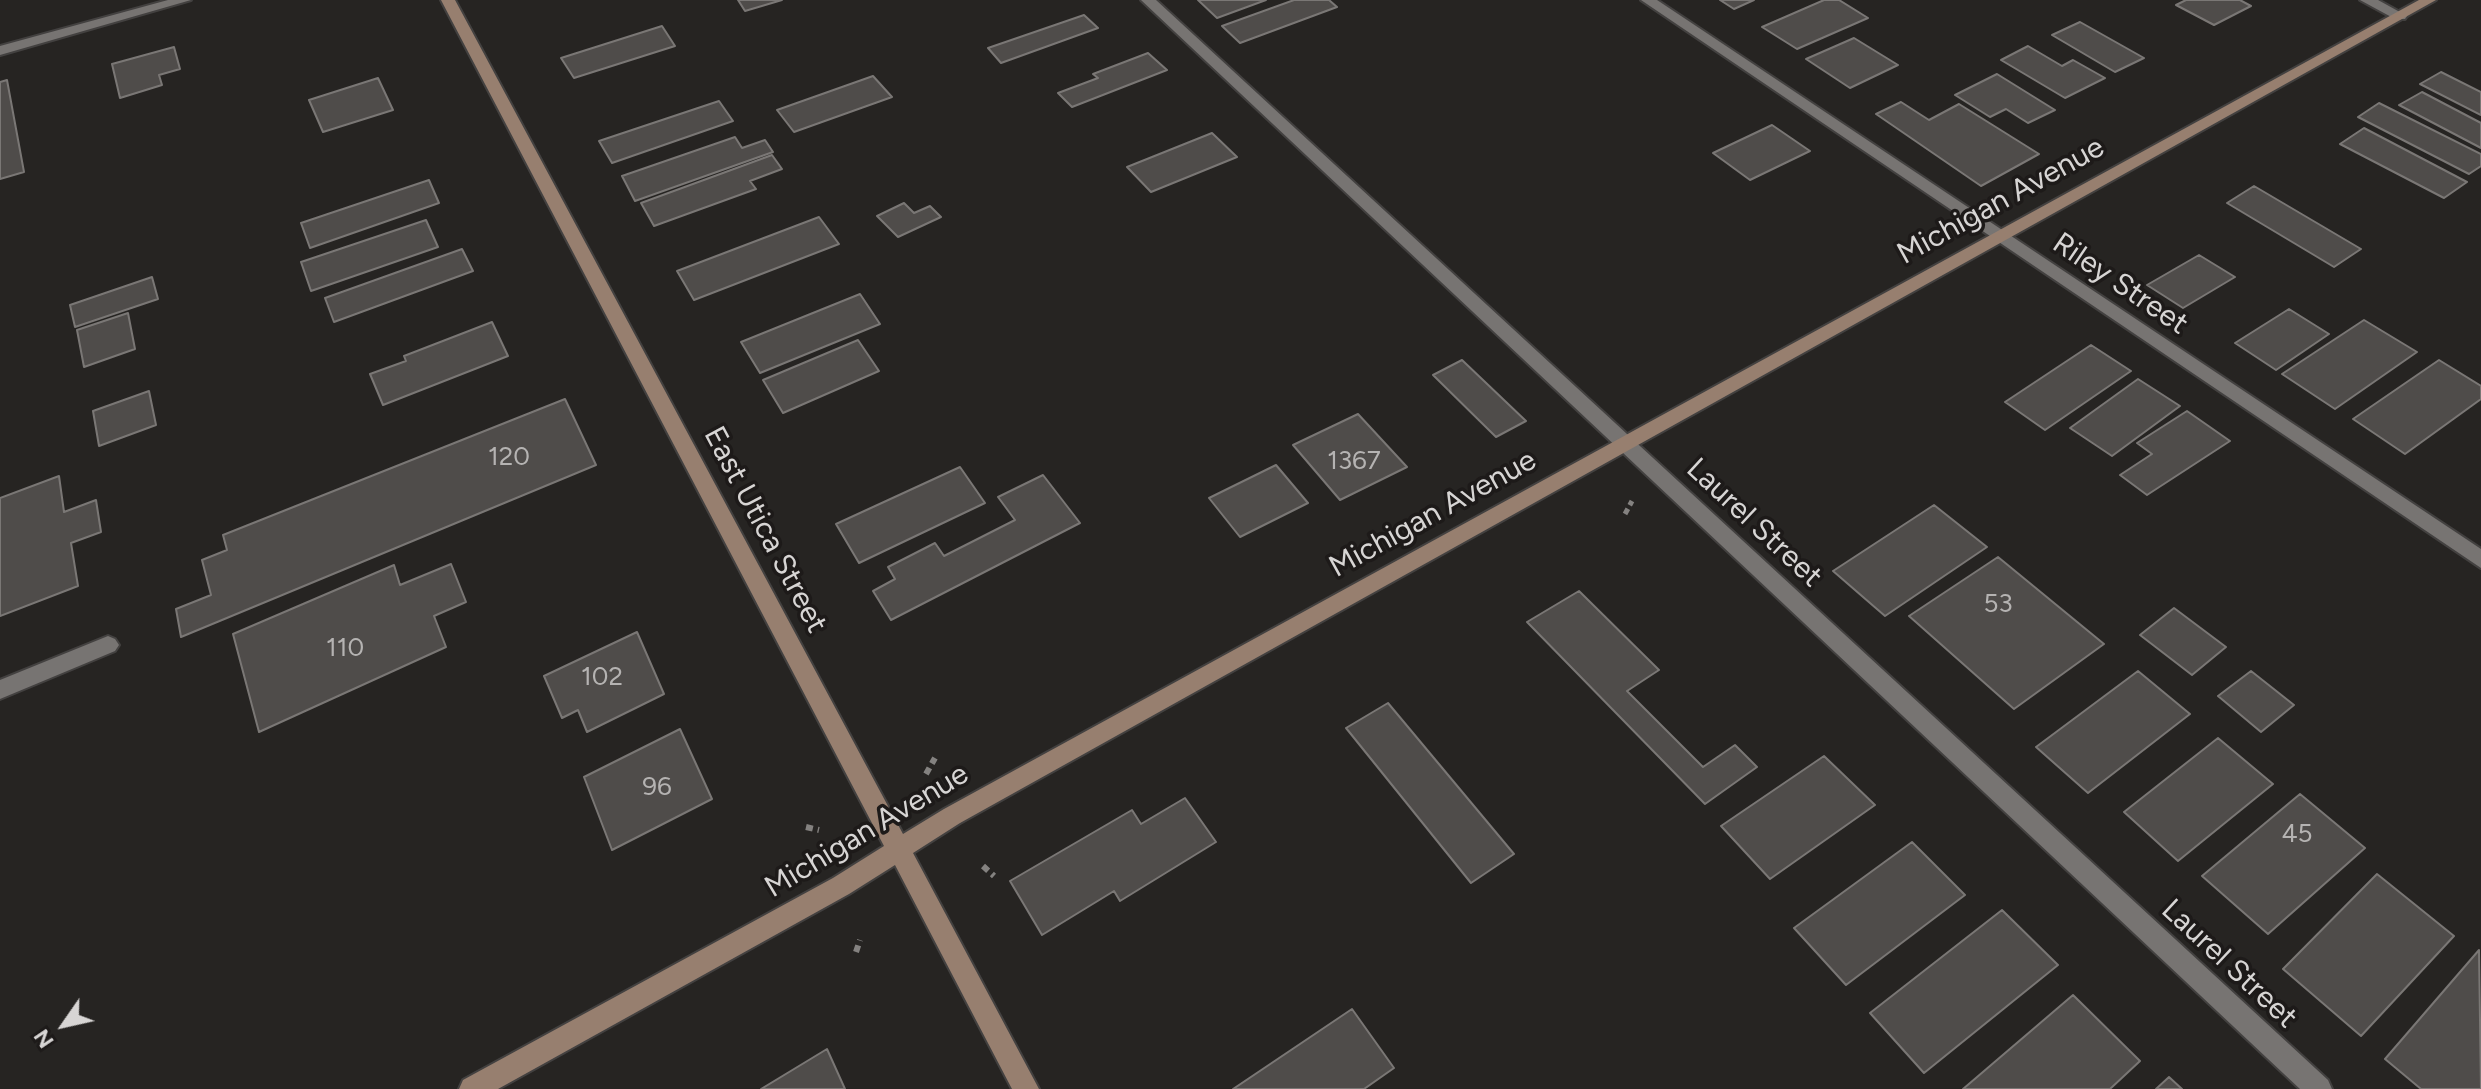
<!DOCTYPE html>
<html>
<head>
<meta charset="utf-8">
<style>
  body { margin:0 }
  #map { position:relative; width:2481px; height:1089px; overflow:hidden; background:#262422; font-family:Figtree,sans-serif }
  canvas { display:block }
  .north { position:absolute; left:24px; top:985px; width:80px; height:80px; -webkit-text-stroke:6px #1d1a19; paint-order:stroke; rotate:236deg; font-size:22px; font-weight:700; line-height:32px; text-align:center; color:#d7d5d4 }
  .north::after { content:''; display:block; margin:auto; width:28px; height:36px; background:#d7d5d4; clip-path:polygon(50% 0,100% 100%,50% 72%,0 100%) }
</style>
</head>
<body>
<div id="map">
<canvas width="2481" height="1089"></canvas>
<div class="north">N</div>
</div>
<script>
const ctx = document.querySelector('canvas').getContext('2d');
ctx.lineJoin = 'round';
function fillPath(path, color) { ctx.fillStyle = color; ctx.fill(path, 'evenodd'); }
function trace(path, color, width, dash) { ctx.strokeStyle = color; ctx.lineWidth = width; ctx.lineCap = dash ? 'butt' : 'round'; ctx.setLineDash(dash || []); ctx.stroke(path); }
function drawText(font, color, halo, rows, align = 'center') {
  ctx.font = font + ' Figtree,sans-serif'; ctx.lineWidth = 7; ctx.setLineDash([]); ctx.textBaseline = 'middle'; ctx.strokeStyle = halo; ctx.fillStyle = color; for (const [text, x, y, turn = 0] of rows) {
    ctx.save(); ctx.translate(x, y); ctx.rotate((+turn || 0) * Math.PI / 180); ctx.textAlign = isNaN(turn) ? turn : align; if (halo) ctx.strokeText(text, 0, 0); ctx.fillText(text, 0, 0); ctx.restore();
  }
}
const building = new Path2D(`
  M738 0H782L745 11Z
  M1198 0H1266L1217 18Z
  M1294 0H1329L1337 7 1240 43 1222 26Z
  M1720 0H1754L1734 9Z
  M1824 0H1839L1868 18 1797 49 1762 27Z
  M2186 0H2240L2251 6 2214 25 2176 5Z
  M1084 15 1098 28 1001 63 988 48Z
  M2080 22 2144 58 2115 72 2052 35Z
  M662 26 675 46 574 78 561 58Z
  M1854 38 1898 65 1850 88 1806 59Z
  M2028 46 2062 66 2073 60 2105 78 2065 98 2001 60Z
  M174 47 180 69 159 75 162 85 120 98 112 64Z
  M1148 53 1167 70 1072 107 1058 93 1098 78 1093 74Z
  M2441 72 2481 92V115L2420 84Z
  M1997 74 2055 110 2028 123 2006 109 1990 117 1955 95Z
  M873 76 892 97 794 132 777 110Z
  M378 78 393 110 323 132 309 100Z
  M7 80 24 172 0 179V82Z
  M2422 92 2481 123V148L2399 105Z
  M719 101 733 121 612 163 599 141Z
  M1901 102 1929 120 1959 104 2039 154 1981 186 1876 114Z
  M2379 103 2481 154V166L2469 174 2358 117Z
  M1772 125 1810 151 1750 180 1713 153Z
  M2364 128 2467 182 2444 198 2340 144Z
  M1212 133 1237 157 1151 192 1127 167Z
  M735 137 742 148 765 140 773 152 635 201 622 176Z
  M772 155 782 169 750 181 756 189 654 226 641 203Z
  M429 180 439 203 310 248 301 223Z
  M2254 186 2361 249 2334 267 2227 203Z
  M904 203 914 213 930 206 941 217 898 237 877 216Z
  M819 217 839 244 694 300 677 271Z
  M426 220 438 247 311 291 301 262Z
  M462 249 473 271 334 322 325 298Z
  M2199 255 2235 277 2183 308 2147 285Z
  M152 277 158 299 75 327 70 305Z
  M860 294 880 324 760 373 741 342Z
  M2289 309 2329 334 2276 370 2235 343Z
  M128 313 135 349 84 367 77 330Z
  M2364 320 2417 352 2335 409 2282 374Z
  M492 322 508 356 383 405 370 374 406 361 404 356Z
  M858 340 879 371 783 413 763 380Z
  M2091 345 2131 371 2045 430 2005 402Z
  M1462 360 1526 421 1496 437 1433 375Z
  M2439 360 2481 386V399L2405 454 2353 419Z
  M2138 379 2180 406 2112 456 2070 428Z
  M149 391 156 425 99 446 93 411Z
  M565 399 596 465 181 637 176 609 211 595 202 560 227 550 223 535Z
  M2187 411 2230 441 2147 495 2120 475 2152 454 2137 443Z
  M1358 414 1407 467 1340 500 1293 445Z
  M1276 465 1308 503 1240 537 1209 498Z
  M960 467 985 503 859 563 836 524Z
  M1043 475 1080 523 891 620 873 591 895 579 888 567 935 543 944 556 1015 520 998 497Z
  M59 476 64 512 96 500 101 532 71 543 78 586 0 616V498Z
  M1934 505 1987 547 1885 616 1833 571Z
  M1998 557 2104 644 2014 709 1909 616Z
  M451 564 466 602 434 616 446 647 259 732 233 634 394 565 400 585Z
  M1579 591 1659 670 1627 691 1703 767 1735 745 1757 767 1705 804 1527 622Z
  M2174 608 2226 647 2192 675 2140 635Z
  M637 632 664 694 587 732 578 710 562 718 544 676Z
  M2138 671 2190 714 2088 793 2036 747Z
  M2251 671 2294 705 2261 732 2218 696Z
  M1388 703 1514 854 1471 883 1346 728Z
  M680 729 712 799 612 850 584 777Z
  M2218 738 2273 784 2178 861 2124 812Z
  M1824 756 1875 805 1770 879 1721 826Z
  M2300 794 2365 848 2268 934 2202 876Z
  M1185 798 1216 842 1120 901 1114 891 1042 935 1010 881 1132 810 1141 824Z
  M1912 842 1965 895 1846 985 1794 928Z
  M2377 874 2454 936 2361 1036 2283 969Z
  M2002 910 2058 965 1924 1073 1870 1013Z
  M2479 950 2481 1089H2421L2385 1059Z
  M2073 995 2140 1061 2110 1089H1963Z
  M1352 1009 1394 1068 1364 1089H1233Z
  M827 1049 845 1089H761Z
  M2169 1077 2182 1089H2156Z`);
fillPath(building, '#4f4c4a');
trace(building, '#7a7775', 2);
const lane = new Path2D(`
  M108 636 115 639 119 645 115 651 0 699V680Z`);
const street = new Path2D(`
  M168 0H191L0 55V46Z
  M1141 0H1156L2328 1080 2332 1089H2300Z
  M1641 0H1657L2481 549V568Z
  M2360 0H2378L2407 16 2405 19H2395Z`);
const secondary = new Path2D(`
  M441 0H455L903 834 944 809 2419 0H2436L960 823 913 853 1039 1089H1012L895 865 849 894 498 1089H459L463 1080 833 878 884 846Z`);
trace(lane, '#434140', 4);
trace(street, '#434140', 4);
trace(secondary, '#434140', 4);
trace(new Path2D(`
  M1625 514 1632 501`), '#848280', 5, [6, 4]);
trace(new Path2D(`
  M926 774 935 758
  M806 827 819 830
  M983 866 994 876
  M856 952 860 940`), '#848280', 6, [7, 5]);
fillPath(lane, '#777472');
fillPath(street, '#777472');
fillPath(secondary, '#977f6f');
drawText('26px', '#b5b3b2', null, [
  ["120",509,457],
  ["1367",1354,461],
  ["53",1998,604],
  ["110",345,648],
  ["102",602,677],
  ["96",657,787],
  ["45",2297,834]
]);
drawText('30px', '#d7d5d4', '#1d1a19', [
  ["Michigan Avenue",2001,201,-29],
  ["Riley Street",2120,284,34],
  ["Michigan Avenue",1433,514,-29],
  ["Laurel Street",1754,523,43],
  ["East Utica Street",765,530,62],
  ["Michigan Avenue",867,831,-31],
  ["Laurel Street",2229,964,43]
]);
</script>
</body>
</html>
